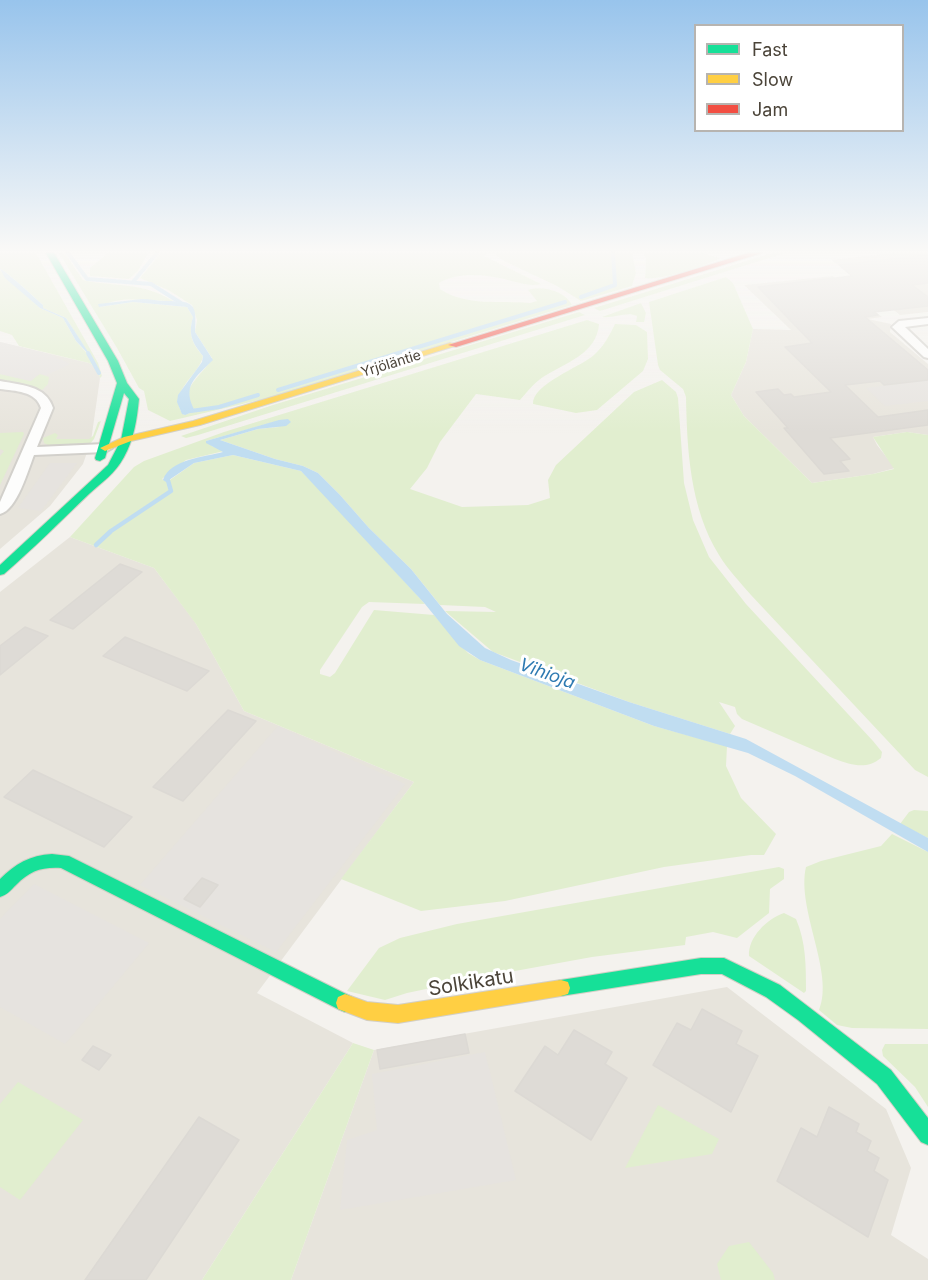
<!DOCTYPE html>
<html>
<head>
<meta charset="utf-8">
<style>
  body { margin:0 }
  #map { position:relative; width:928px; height:1280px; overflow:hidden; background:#f4f2ee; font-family:Inter,sans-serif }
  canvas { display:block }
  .legend { position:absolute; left:694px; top:24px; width:210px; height:108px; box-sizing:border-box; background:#fff; border:2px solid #b7b4b0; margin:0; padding:8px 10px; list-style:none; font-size:18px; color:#4b4439 }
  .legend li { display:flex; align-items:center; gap:12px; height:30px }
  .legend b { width:30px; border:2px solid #b7b4b0 }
</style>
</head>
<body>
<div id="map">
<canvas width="928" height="1280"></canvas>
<ul class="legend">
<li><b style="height:8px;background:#16e098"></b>Fast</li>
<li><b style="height:8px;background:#ffcf43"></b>Slow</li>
<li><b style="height:8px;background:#f24e42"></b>Jam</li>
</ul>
</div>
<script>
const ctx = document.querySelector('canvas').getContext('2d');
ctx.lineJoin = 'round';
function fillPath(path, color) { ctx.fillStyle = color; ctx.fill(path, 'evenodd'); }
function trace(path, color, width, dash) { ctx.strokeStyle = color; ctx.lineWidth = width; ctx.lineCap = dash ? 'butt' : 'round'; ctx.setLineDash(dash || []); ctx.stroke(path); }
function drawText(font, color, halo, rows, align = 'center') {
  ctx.font = font + ' Inter,sans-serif'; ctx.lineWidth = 6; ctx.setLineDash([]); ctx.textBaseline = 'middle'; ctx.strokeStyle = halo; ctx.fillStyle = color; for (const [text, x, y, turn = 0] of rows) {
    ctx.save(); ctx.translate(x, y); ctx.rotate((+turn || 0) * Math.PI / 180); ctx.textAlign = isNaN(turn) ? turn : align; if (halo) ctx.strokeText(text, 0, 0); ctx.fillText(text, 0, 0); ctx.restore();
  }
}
fillPath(new Path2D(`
  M894 253H928V312L900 315 832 260Z
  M833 276 882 317 868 319 891 324 890 332 928 364V435L907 432 873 437 877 445 895 468 873 474 812 483 744 416 731 395 746 362 753 329 791 330 744 285Z
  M0 342 89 363 97 368 100 378 91 441 83 464 50 506 0 549Z
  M70 537 154 568 195 622 244 711 414 782 257 993 353 1043 202 1280H0V592Z
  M727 987 886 1109 911 1168 891 1235 928 1259V1280H291L374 1050Z`), '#e7e4dc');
fillPath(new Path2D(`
  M0 253H36L98 363 102 376 100 378 97 368 89 363 19 346 12 335 0 331V270L40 308 63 318 76 341 91 358 66 318 43 308V305C35 298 5 270 0 269Z
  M59 253 66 255 83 280C116 287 143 282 173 301 148 302 123 294 99 307L133 302 187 307 193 317C189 335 191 342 203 356 200 375 165 393 184 415L196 411C173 391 205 374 212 358L195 332 197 320 192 305 168 290 140 278 161 253H486L484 256 541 284C529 287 517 282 504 279 483 274 458 272 439 283L440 289C467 307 500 300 530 303L537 301 528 290C542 285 565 291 572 305L268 398 170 421 148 410 144 391 139 388 117 348Z
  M108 253H148L138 271 129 279 90 276V268Z
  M497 253H632L636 273 632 286 581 301 557 286 504 261 496 255Z
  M643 253H702L720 258C708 266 658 281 645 278L646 259Z
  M772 253H785L600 311 594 308Z
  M726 277 733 283 753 329 746 362 731 395 744 416 812 483 873 474 894 469 873 437 907 432 928 435V777L915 770 751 595C740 582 728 570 719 555 690 508 687 450 686 397L683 389 660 370 658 365 649 302Z
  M641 303 646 313 644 322H636L637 316C626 311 614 319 602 317Z
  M579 312 585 315 198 435 186 438 181 436 273 405Z
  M587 320 599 324C597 354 565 363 543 377 534 383 527 392 520 400L476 394 440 442 427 468 410 489 462 507 528 505 550 498 548 480 556 465 634 392 662 380 676 392 678 398 684 483 693 520 709 557 746 604 873 741 882 752 881 758C866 770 852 765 835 759L742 719 737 714 735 707 719 702 735 726 730 734 629 702 493 652 445 611 496 612 485 607 440 605 411 569 369 528 340 495 318 473 303 466 275 459 220 440 258 429 279 427 274 422 206 441 212 446 224 451 186 460 162 479 167 482 194 463 233 455 301 471 323 492 425 604 369 602 362 607 320 670V674L330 677 335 673 374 610 434 615 468 653 480 660 654 726 727 746 726 766 741 798 776 834 764 855H751L664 867 505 901 421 911 341 879 414 782 244 711 196 624 154 568 70 537 134 467 144 461 224 432Z
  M615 324 636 325 647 332 648 359 643 371 597 410 576 413 533 404C532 384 579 368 594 355 604 346 609 336 615 324Z
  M0 374 30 381 40 374 49 377 48 384 42 390 0 380Z
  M101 421 94 439 89 445 52 447 44 443 43 438 55 433 58 435 56 439H89L93 436 98 422Z
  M23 432 24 434 0 485V456L4 451 0 449V433Z
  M914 810 928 811V838L900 824 909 812Z
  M892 834 928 852V1029L852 1028 837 1025 819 1010C835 973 796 909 806 867L821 861 881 846Z
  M779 867 784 869V879L770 889 769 913 737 938 713 932 686 937 685 945 592 957 493 975 407 993 385 1000 347 991 379 948 400 938 457 924Z
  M784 913 796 919C806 942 806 966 806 991L804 993 749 956C748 937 767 919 784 913Z
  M353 1043 374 1050 291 1280H202Z
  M885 1044H928V1107L915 1087 883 1056 882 1050Z
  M18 1082 83 1120 20 1200 0 1187V1104Z
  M658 1105 719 1139 712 1154 625 1168Z
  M749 1242 773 1273 775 1280H721L717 1264 729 1246Z`), '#e1eecf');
fillPath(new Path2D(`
  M0 342 49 354 70 364 47 375 39 374 31 381 0 374Z
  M928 380V401L885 406 866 388Z
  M50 463H77L41 511 18 508Z
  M278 726 405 784 276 952 140 885Z
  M34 884 149 943 65 1044 0 1007V919Z
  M485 1052 516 1180 340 1210 347 1140 377 1130 372 1074Z`), '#e6e3df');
fillPath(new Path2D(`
  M0 269C5 270 35 298 43 305V308L66 318 92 358 76 341 63 318 40 308 5 278Z
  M142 299C150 299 158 301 166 301 194 301 197 303 195 332L213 360C196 377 181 386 195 411L185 415 182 414 177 402 178 395 202 362 203 356C192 342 188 335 193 317L187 307 133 302 99 307 98 304Z
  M288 419 291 422 286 426 258 429 220 440 275 459 303 466 318 473 340 495 369 528 411 569 447 614 485 648 511 660 629 702 746 739 928 838V852L795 776 748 753 654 726 480 660 459 646 425 604 301 471 233 455 194 463 166 482 163 480C170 459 205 457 223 452L206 443V441L279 420Z`), '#c0ddf1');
trace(new Path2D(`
  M68 253 87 279 151 284 181 303
  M133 282 157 253
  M581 297 615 285 613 253
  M88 353 99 373
  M278 390 565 302
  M191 411 219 407 258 395`), '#c0ddf1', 4);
trace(new Path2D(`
  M96 545 111 531 171 491 167 477`), '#c0ddf1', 4.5);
const building = new Path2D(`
  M928 255V283L912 285 928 297V306L874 312 878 315 865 317 928 370V380L884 385 880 381 845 385 878 417 928 410V425L830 438 850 459 840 461 849 471 824 474 784 428H788L756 392 778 389 784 395 791 394 794 397 831 392 785 347 812 343 758 287 852 276 839 265Z
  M120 564 142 572 73 629 50 620Z
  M25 627 48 636 0 675V646Z
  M125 637 209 671 187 691 103 656Z
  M228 710 256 721 183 801 153 787Z
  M33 770 132 817 104 847 4 797Z
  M202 878 218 885 200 907 184 899Z
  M702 1009 742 1031 736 1044 758 1056 731 1112 653 1065 677 1023 691 1030Z
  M574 1030 612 1052 605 1064 627 1078 591 1140 515 1091 545 1046 558 1055Z
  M465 1034 469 1053 380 1069 377 1050Z
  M93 1046 111 1055 99 1070 82 1060Z
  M829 1107 859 1124 856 1132 871 1141 867 1151 879 1158 874 1171 888 1180 868 1237 777 1181 801 1128 817 1137Z
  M199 1117 239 1140 146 1280H85Z`);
fillPath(building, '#dedbd6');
trace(building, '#dcd9d4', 1.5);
const street = new Path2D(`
  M928 318V324L905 327 928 349V358L924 357 892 327 899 321Z
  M0 381C20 385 46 385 53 408L37 447 105 444 112 448 105 452 34 455C28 470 17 510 0 514V502L41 408C36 391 15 391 0 389Z`);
const fast = new Path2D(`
  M46 253H54L118 361 127 383 139 399C137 419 134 439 124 457 115 474 102 482 89 494 61 521 34 548 4 574L0 575V565L108 465 121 440 129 399 124 393 105 458 100 461 96 460 95 458 117 383 108 361Z
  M52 854 69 856 352 997 354 1003 352 1009 345 1012 338 1009 61 868C41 867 30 871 16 885 11 890 7 895 0 897V879C15 864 30 855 52 854Z
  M701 958H724L780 985 891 1070 928 1118V1145L921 1142 877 1084 798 1020 766 997 722 974H701L561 996 554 994 552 988 554 982 561 980Z`);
const slow = new Path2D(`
  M450 343 458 345 200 425 131 441 105 451 100 448 124 437 193 421Z
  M561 980 568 982 570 988 568 994 561 996 398 1023 367 1020 338 1009 336 1003 338 997 345 994 367 1002 398 1005Z`);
const jam = new Path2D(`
  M748 253H762L456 347 448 345Z`);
trace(street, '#d2d0cb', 4);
trace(fast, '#d3cfc5', 2);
trace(slow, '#d3cfc5', 2);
trace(jam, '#d3cfc5', 2);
fillPath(street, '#fdfdfc');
fillPath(fast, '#16e098');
fillPath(slow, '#ffcf43');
fillPath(jam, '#f24e42');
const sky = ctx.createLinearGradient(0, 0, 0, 433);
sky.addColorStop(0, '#98c4ec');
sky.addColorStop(0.58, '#faf9f7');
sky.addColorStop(1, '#faf9f700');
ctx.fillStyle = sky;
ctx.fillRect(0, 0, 928, 433);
drawText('14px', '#4b4439', '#fff', [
  ["Yrjöläntie",391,364,-17]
]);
drawText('italic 18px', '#2e7ab2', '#fff', [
  ["Vihioja",547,674,20]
]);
drawText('20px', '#4b4439', '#fff', [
  ["Solkikatu",471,983,-9]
]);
</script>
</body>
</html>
